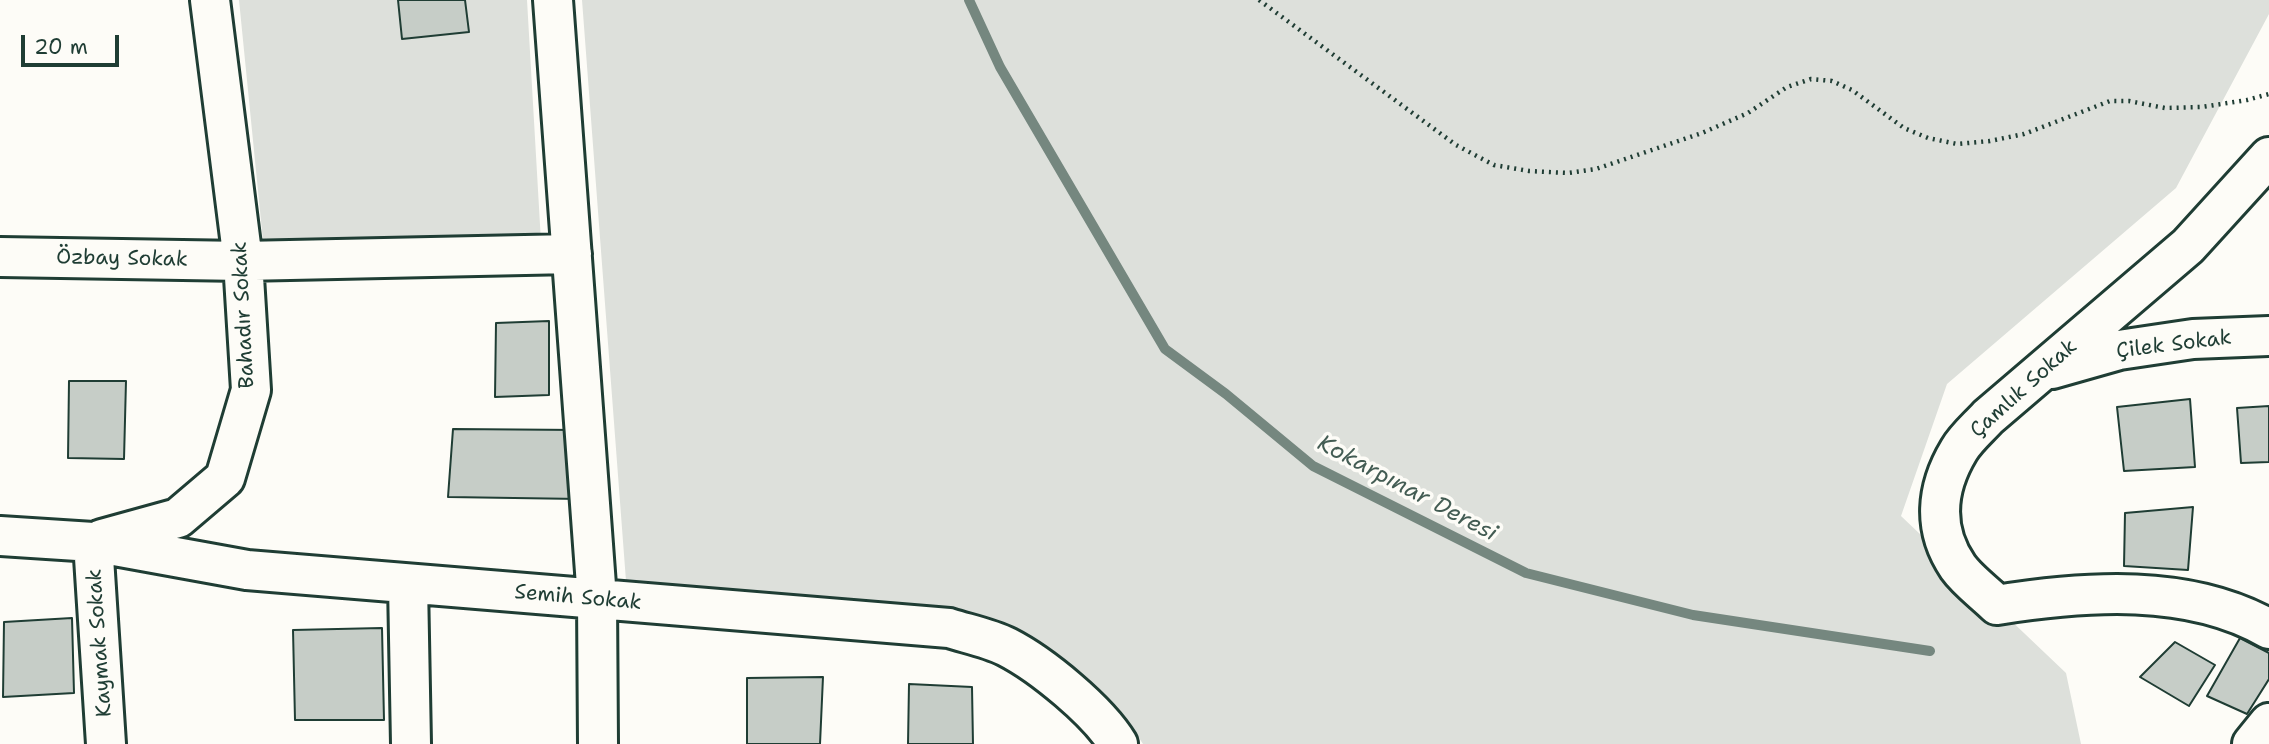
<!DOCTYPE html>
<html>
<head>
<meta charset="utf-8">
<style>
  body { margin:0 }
  #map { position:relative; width:2269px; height:744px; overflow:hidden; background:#fdfcf7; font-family:"Shantell Sans",sans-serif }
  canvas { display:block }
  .scale { position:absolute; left:21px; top:35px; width:98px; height:32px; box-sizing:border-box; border:4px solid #1f3d34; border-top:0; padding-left:9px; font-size:21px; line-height:24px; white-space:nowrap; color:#1f3d34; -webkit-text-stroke:5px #fdfcf7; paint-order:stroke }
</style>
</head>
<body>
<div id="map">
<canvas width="2269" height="744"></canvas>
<div class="scale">20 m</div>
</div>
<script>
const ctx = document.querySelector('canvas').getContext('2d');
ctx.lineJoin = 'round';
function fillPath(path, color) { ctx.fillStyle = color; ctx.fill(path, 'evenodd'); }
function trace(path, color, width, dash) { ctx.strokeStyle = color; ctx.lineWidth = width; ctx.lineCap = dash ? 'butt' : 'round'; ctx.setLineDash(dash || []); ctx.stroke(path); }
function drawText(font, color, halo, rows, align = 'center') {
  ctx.font = font + ' "Shantell Sans",sans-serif'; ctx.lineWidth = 7; ctx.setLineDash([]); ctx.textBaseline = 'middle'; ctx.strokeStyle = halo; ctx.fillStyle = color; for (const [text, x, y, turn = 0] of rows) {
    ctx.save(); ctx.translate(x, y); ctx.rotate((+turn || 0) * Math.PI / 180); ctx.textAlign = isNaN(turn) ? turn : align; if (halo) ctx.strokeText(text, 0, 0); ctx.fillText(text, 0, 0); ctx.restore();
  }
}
fillPath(new Path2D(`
  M239 0H527L541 242 263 241Z
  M582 0H2269V14L2176 188 1947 384 1901 516 2066 673 2081 744H1143L1126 718 1016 629 924 611 626 581Z`), '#dde0db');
trace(new Path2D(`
  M969 0 1000 67 1165 349 1226 394 1313 466 1526 573 1693 615 1930 651`), '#75877f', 10);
const building = new Path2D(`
  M398 0H465L469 32 402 39Z
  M549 321V395L495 397 496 323Z
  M69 381H126L124 459 68 458Z
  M2190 399 2195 467 2124 471 2117 407Z
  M2269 406V462L2241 463 2237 408Z
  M453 429 578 430 580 499 448 497Z
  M2193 507 2188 570 2124 566 2125 513Z
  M72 618 74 693 3 697 4 622Z
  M382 628 384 720H295L293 630Z
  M2240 638 2269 653V679L2247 714 2207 696Z
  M2175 642 2215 665 2189 706 2140 677Z
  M823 677 820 744H747V678Z
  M909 684 972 687 973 744H908Z`);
fillPath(building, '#c6cdc7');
trace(building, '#1f3d34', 2);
const minor = new Path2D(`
  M553 0 597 599 598 744
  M2269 157 2188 246 1988 417C1978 428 1966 438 1959 450 1936 488 1932 529 1958 567 1968 581 1985 593 1997 605 2085 591 2189 583 2269 629
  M0 257 243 261 572 254
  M2052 369 2119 350 2193 339 2269 336
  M0 536 93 542 247 570 949 628C968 634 989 638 1007 647 1042 665 1098 711 1118 744
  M102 539 178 518 225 478 251 390 243 261 210 0
  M93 542 106 744
  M408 584 411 744
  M2252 744 2269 723`);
trace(minor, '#1f3d34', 44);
trace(new Path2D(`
  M1259 0 1456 145 1494 165 1529 171 1568 173 1596 169 1702 133 1748 113 1787 87 1811 79 1832 81 1852 90 1904 128 1928 138 1957 144 1990 141 2024 134 2110 101H2129L2165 108 2202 107 2247 100 2269 94`), '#1f3d34', 4.5, [2, 5]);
trace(minor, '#fdfcf7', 38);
drawText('21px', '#1f3d34', '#fdfcf7', [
  ["Özbay Sokak",122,259,1],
  ["Bahadır Sokak",244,315,-93],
  ["Çilek Sokak",2174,345,-7],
  ["Çamlık Sokak",2024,389,-42],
  ["Semih Sokak",578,598,5],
  ["Kaymak Sokak",100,643,-94]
]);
drawText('italic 23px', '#435c53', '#fdfcf7', [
  ["Kokarpınar Deresi",1407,489,28]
]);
</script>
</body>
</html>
